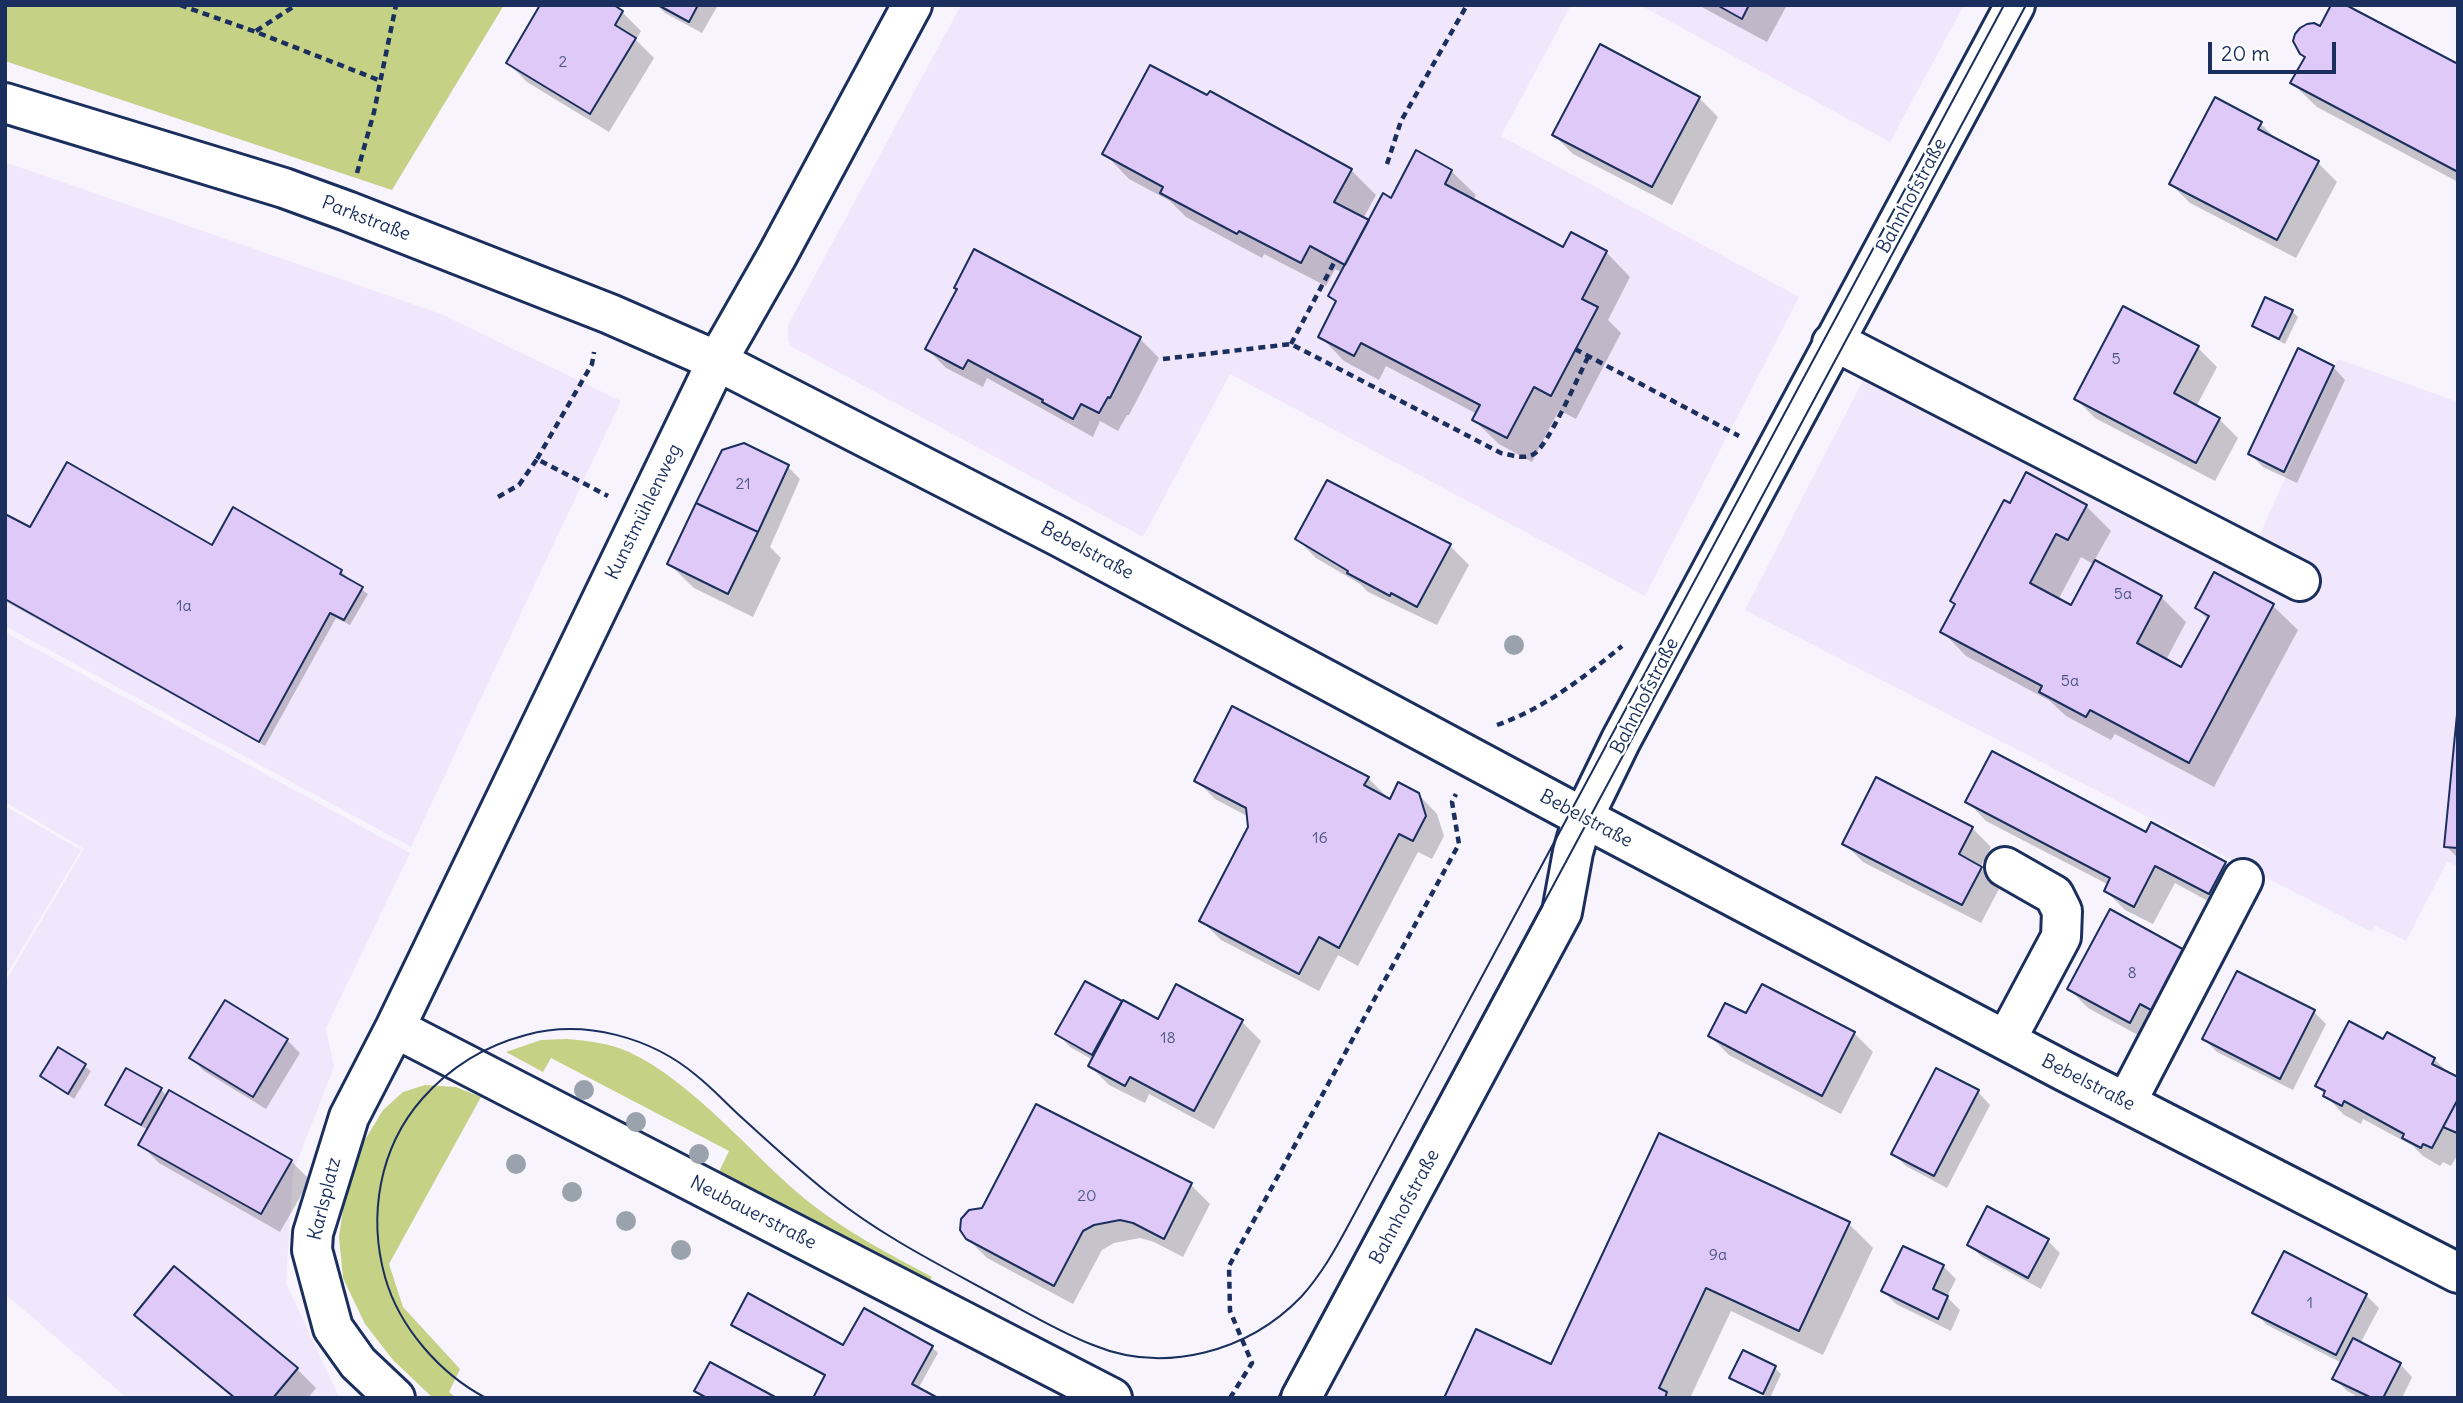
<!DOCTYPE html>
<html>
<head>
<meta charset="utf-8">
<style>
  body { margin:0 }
  #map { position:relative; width:2463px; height:1403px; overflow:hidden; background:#f8f4fe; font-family:Delius,sans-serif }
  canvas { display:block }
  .frame { position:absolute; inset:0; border:7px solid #1b2f5e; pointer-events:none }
  .scale { position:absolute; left:2208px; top:42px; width:128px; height:32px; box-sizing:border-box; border:4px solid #1b2f5e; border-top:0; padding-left:9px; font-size:21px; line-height:24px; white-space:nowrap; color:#1b2f5e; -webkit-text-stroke:5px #fff; paint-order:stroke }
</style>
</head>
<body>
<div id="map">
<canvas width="2463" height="1403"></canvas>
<div class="frame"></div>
<div class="scale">20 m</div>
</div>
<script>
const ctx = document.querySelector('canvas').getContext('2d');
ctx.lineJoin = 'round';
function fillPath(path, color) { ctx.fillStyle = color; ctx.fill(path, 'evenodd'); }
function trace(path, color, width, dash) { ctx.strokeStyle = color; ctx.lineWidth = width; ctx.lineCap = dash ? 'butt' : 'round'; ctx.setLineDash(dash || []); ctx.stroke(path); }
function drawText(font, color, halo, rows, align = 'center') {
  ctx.font = font + ' Delius,sans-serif'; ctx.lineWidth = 5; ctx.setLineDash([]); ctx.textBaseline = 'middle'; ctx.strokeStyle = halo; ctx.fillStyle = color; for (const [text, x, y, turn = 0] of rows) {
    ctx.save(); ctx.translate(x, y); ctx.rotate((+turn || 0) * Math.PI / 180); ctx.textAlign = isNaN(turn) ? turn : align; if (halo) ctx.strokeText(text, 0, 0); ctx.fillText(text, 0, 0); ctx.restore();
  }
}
fillPath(new Path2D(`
  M961 5H1571L1501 136 1799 297 1645 596 1230 374 1143 537 792 347 788 341V325Z
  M1640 5H1964L1890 142Z
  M5 162 441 314 621 401 411 847 5 626Z
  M1883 341 2258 539 2338 359 2458 402V866L2447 862 2406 941 2375 926 2372 932 1745 610Z
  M5 632 410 853 326 1028 334 1067 293 1172 286 1283 338 1395 341 1398H127L5 1294V982L84 849 5 802Z
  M5 806 81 850 5 977Z`), '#f0e7fc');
fillPath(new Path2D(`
  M5 5H504L392 190 5 61Z
  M567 1039C588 1041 610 1043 629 1052 692 1081 751 1154 805 1199 843 1230 889 1254 932 1277L928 1286 717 1176 729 1151 551 1058 543 1072 506 1052 541 1040Z
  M425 1085 456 1087 481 1097 389 1264 403 1307 460 1369 449 1392 457 1398H433L393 1360 365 1324 343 1278 339 1237 349 1166 383 1110 403 1092Z`), '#c5d185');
fillPath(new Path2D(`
  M657 5H718L702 33 665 13Z
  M1698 5H1787L1767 42Z
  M622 12 641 31 636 40 654 58 609 132 527 82 508 63Z
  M2307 58 2458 66V182L2317 107 2292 83Z
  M1699 98 1718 117 1672 205 1573 154 1554 135Z
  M2261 124 2279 142 2318 163 2337 182 2296 258 2190 203 2171 184Z
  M1105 154 1351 170 1376 195 1363 219 1369 223 1392 200 1451 171 1476 195 1473 201 1563 249 1606 252 1630 277 1608 320 1621 333 1576 419 1559 410 1532 462 1499 444 1474 420 1477 414 1386 366 1379 380 1344 361 1320 336 1337 303 1331 296 1343 273 1335 269 1326 286 1264 254 1262 258 1186 217 1170 201 1129 179Z
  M975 252 1140 339 1159 358 1129 415H1127L1118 431 1100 421 1093 437 987 378 983 387 946 368 927 349 958 290Z
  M2292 311 2298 317 2285 344 2260 331 2254 325Z
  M2198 348 2217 367 2196 407 2219 419 2238 438 2215 481 2095 418 2076 399Z
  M2333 367 2345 380 2297 483 2263 467 2250 454Z
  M788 467 800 479 770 547 781 558 753 617 694 588 669 564Z
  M2011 505 2086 506 2111 531 2094 561 2161 597 2186 622 2166 660 2182 669 2208 620 2197 608 2215 574 2273 606 2298 630 2214 787 2115 734 2111 740 2066 716 2050 701 1966 656 1942 631ZM2081 557 2095 565 2072 607 2058 600Z
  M5 516 31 529 213 547 341 571 347 577 346 579 368 594 350 625 336 618 265 746 5 601Z
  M1297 539 1450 546 1469 565 1437 625 1368 592 1360 584 1316 558Z
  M2458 722V858L2446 846Z
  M1368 778 1391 801 1418 794 1437 814 1444 836 1432 859 1418 852 1358 966 1338 955 1319 991 1221 940 1202 921 1250 828 1249 817 1215 799 1196 780Z
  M1968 802 2147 834 2225 863 2244 882 2228 912 2175 883 2153 924 2125 910 2106 891 2109 885 1986 821Z
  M1972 828 1991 847 1980 868 2000 887 1981 923 1863 862 1844 843Z
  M2196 958 2215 977 2184 1035 2160 1022 2149 1041 2088 1008 2069 989Z
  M1177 987 1242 1022 1261 1041 1214 1129 1149 1094 1145 1103 1109 1085 1090 1066 1093 1060 1070 1047 1058 1034 1121 1002 1158 1021Z
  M2314 1012 2326 1024 2293 1090 2217 1052 2204 1039Z
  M1747 1016 1854 1033 1873 1052 1841 1114 1729 1055 1710 1036Z
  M287 1040 300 1053 266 1109 204 1071 191 1058Z
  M2383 1041 2434 1059 2451 1075 2458 1079V1154L2451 1166 2443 1162 2440 1166 2423 1156 2413 1146 2363 1119 2361 1124 2344 1115 2317 1086Z
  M59 1049 91 1071 74 1099 42 1076Z
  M161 1090 167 1096 291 1161 310 1180 280 1232 159 1163 140 1144 148 1130 113 1110 107 1104Z
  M1978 1092 1990 1105 1947 1188 1906 1166 1893 1153Z
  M1660 1135 1849 1224 1873 1248 1823 1355 1731 1311 1690 1398H1446L1552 1366Z
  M1191 1185 1210 1204 1183 1257 1154 1242 1140 1238 1114 1243 1102 1250 1073 1304 987 1258 967 1238Z
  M2048 1241 2060 1253 2041 1289 1982 1257 1969 1245Z
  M1943 1266 1956 1279 1947 1297 1960 1310 1951 1331 1896 1304 1883 1291Z
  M2366 1295 2379 1308 2360 1344 2400 1364 2412 1377 2402 1398H2353L2355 1395 2347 1391 2334 1378 2342 1363 2267 1325 2254 1312Z
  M137 1315 297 1369 316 1388 308 1398H233L156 1334Z
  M733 1324 844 1348 932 1347 938 1353 918 1389 826 1377 739 1330Z
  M1775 1368 1781 1374 1770 1398 1737 1383 1731 1377Z`), '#0003');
const building = new Path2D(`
  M540 5H614L623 11 615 25 636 38 590 114 506 63Z
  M658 5H698L689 22Z
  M1717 5H1749L1742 19Z
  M2331 5H2346L2458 64V172L2290 83 2305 57 2300 54 2293 41 2295 34 2300 28 2307 24 2314 23 2320 26Z
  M1600 44 1700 97 1652 187 1552 135Z
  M1150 65 1207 95 1210 91 1352 169 1334 202 1369 220 1345 265 1310 246 1301 263 1239 231 1237 234 1160 193 1163 187 1102 154Z
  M2215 97 2262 122 2258 129 2319 161 2277 240 2169 184Z
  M1416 150 1452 170 1445 184 1563 247 1571 232 1607 251 1582 299 1598 307 1551 396 1534 387 1507 438 1472 420 1480 405 1361 343 1354 356 1318 337 1336 301 1328 296 1383 193 1391 198Z
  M974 249 1141 337 1110 398 1108 397 1099 413 1081 404 1073 419 1042 402 1043 400 968 360 963 369 925 349 957 289 954 288Z
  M2265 297 2293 310 2279 339 2252 326Z
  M2123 306 2199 346 2174 393 2220 418 2196 463 2074 399Z
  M2298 348 2334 366 2284 472 2248 454Z
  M744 443 789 465 758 532 696 503 722 450Z
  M67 462 212 545 233 507 342 570 340 574 363 587 344 620 330 613 259 742 5 599V514L30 527Z
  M2026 472 2087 505 2068 540 2056 534 2030 583 2071 605 2095 560 2162 596 2137 643 2181 667 2209 616 2195 608 2214 572 2274 604 2189 763 2090 710 2086 717 2039 692 2042 686 1940 632 1955 604 1950 601 2004 500 2010 503Z
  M1327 480 1451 544 1417 607 1391 593 1390 596 1347 573 1348 571 1295 539Z
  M696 503 758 532 728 594 667 564Z
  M2458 704V848L2444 847Z
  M1232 706 1369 777 1364 785 1390 799 1398 782 1419 793 1426 816 1413 841 1399 834 1339 948 1319 937 1299 974 1199 921 1248 827 1246 808 1194 781Z
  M1992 751 2146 832 2151 822 2226 862 2209 894 2155 866 2134 907 2104 891 2110 878 1965 802Z
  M1876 777 1973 827 1959 854 1982 867 1962 905 1842 844Z
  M2110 909 2197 957 2164 1017 2140 1004 2130 1023 2067 989Z
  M2237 971 2315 1010 2280 1079 2202 1039Z
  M1085 981 1122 1001 1092 1055 1055 1034Z
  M1176 984 1243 1020 1194 1111 1130 1077 1125 1086 1088 1066 1123 1000 1158 1019Z
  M1762 984 1855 1032 1822 1096 1708 1036 1725 1003 1746 1013Z
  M225 1000 288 1039 253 1097 189 1058Z
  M2349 1021 2383 1039 2387 1032 2435 1058 2432 1064 2458 1077V1099L2432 1148 2423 1144 2421 1148 2402 1138 2404 1134 2373 1117 2344 1101 2342 1106 2323 1096 2325 1091 2315 1086Z
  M58 1047 86 1064 68 1094 40 1076Z
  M126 1068 162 1088 141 1125 105 1105Z
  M1936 1068 1979 1090 1934 1176 1891 1154Z
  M169 1090 292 1160 261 1214 138 1145Z
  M2458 1099V1136L2457 1133 2443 1127Z
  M1036 1104 1192 1183 1164 1239 1133 1223 1120 1220 1094 1225 1083 1231 1054 1286 966 1239 960 1230 961 1219 969 1210 982 1208Z
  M1659 1133 1850 1222 1799 1331 1706 1288 1659 1388 1667 1392 1665 1398H1444L1476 1329 1551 1364Z
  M1987 1206 2049 1239 2028 1278 1967 1245Z
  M1903 1246 1944 1265 1933 1289 1948 1296 1938 1319 1881 1291Z
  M2284 1251 2367 1294 2336 1355 2252 1313Z
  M174 1266 298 1368 273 1398H235L134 1315Z
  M748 1293 843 1345 864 1308 933 1346 912 1384 938 1398H813L825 1375 731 1325Z
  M2353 1338 2401 1363 2383 1398H2372L2332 1379Z
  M1743 1350 1776 1366 1763 1394 1729 1378Z
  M710 1362 777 1398H707L694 1391Z`);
fillPath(building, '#dec9f9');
trace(building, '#1b2f5e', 2);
const minor = new Path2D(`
  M5 103 284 188 347 211 610 314 717 361 1060 537 1571 811 2064 1071 2458 1273
  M1832 343 1842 345 2300 581
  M2005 867 2054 895 2062 911 2061 937 2006 1040
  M395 1028 1112 1398
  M2126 1103 2243 879
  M395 1398 358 1363 333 1328 312 1250 313 1233 349 1117 395 1028 717 361 777 256 912 5
  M1301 1398 1562 912 1573 852 1583 818 1621 740 2015 5`);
trace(minor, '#1b2f5e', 44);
trace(new Path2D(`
  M180 5 256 32 381 81
  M256 31 296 5
  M1387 164 1401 121 1467 5
  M357 173 374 112 396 5
  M1291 344 1336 259
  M1575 349 1739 436
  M1163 359 1291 344 1501 453C1512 455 1523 460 1534 454 1548 446 1579 375 1588 357
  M537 459 592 364 594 352
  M498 497 519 485 537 459 608 496
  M1497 725C1545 708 1583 678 1622 646
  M1230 1398 1252 1363 1230 1311 1229 1266 1459 844 1452 802 1456 794`), '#1b2f5e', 4.5, [7, 5]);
trace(minor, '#fff', 38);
trace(new Path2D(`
  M486 1398C440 1374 399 1327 385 1277 368 1216 379 1148 422 1099 451 1066 484 1046 526 1035 584 1019 651 1037 697 1076 712 1088 725 1102 740 1116 770 1143 801 1172 833 1197 881 1235 936 1263 989 1292 1023 1310 1057 1331 1093 1345 1165 1375 1249 1351 1301 1297 1321 1275 1335 1250 1349 1224L2004 5
  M1278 1398 2026 5`), '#1b2f5e', 2);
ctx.fillStyle = '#9aa3ad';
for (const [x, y] of [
  [1514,645],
  [584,1090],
  [636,1122],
  [699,1154],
  [516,1164],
  [572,1192],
  [626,1221],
  [681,1250]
]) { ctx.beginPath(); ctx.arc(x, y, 10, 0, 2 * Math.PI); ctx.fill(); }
drawText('16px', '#4c5685', null, [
  ["2",563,62],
  ["5",2116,359],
  ["21",743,484],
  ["5a",2123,594],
  ["1a",184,606],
  ["5a",2070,681],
  ["16",1320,838],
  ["8",2132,973],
  ["18",1168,1038],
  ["20",1087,1196],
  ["9a",1718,1255],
  ["1",2310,1303]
]);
drawText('19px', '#1b2f5e', '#fff', [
  ["Bahnhofstraße",1912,196,-62],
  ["Parkstraße",366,219,21],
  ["Kunstmühlenweg",644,512,-64],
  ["Bebelstraße",1087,551,28],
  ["Bahnhofstraße",1645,696,-63],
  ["Bebelstraße",1586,819,28],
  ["Bebelstraße",2088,1083,27],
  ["Karlsplatz",325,1199,-76],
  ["Bahnhofstraße",1405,1207,-62],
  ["Neubauerstraße",753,1213,27]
]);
</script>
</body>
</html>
